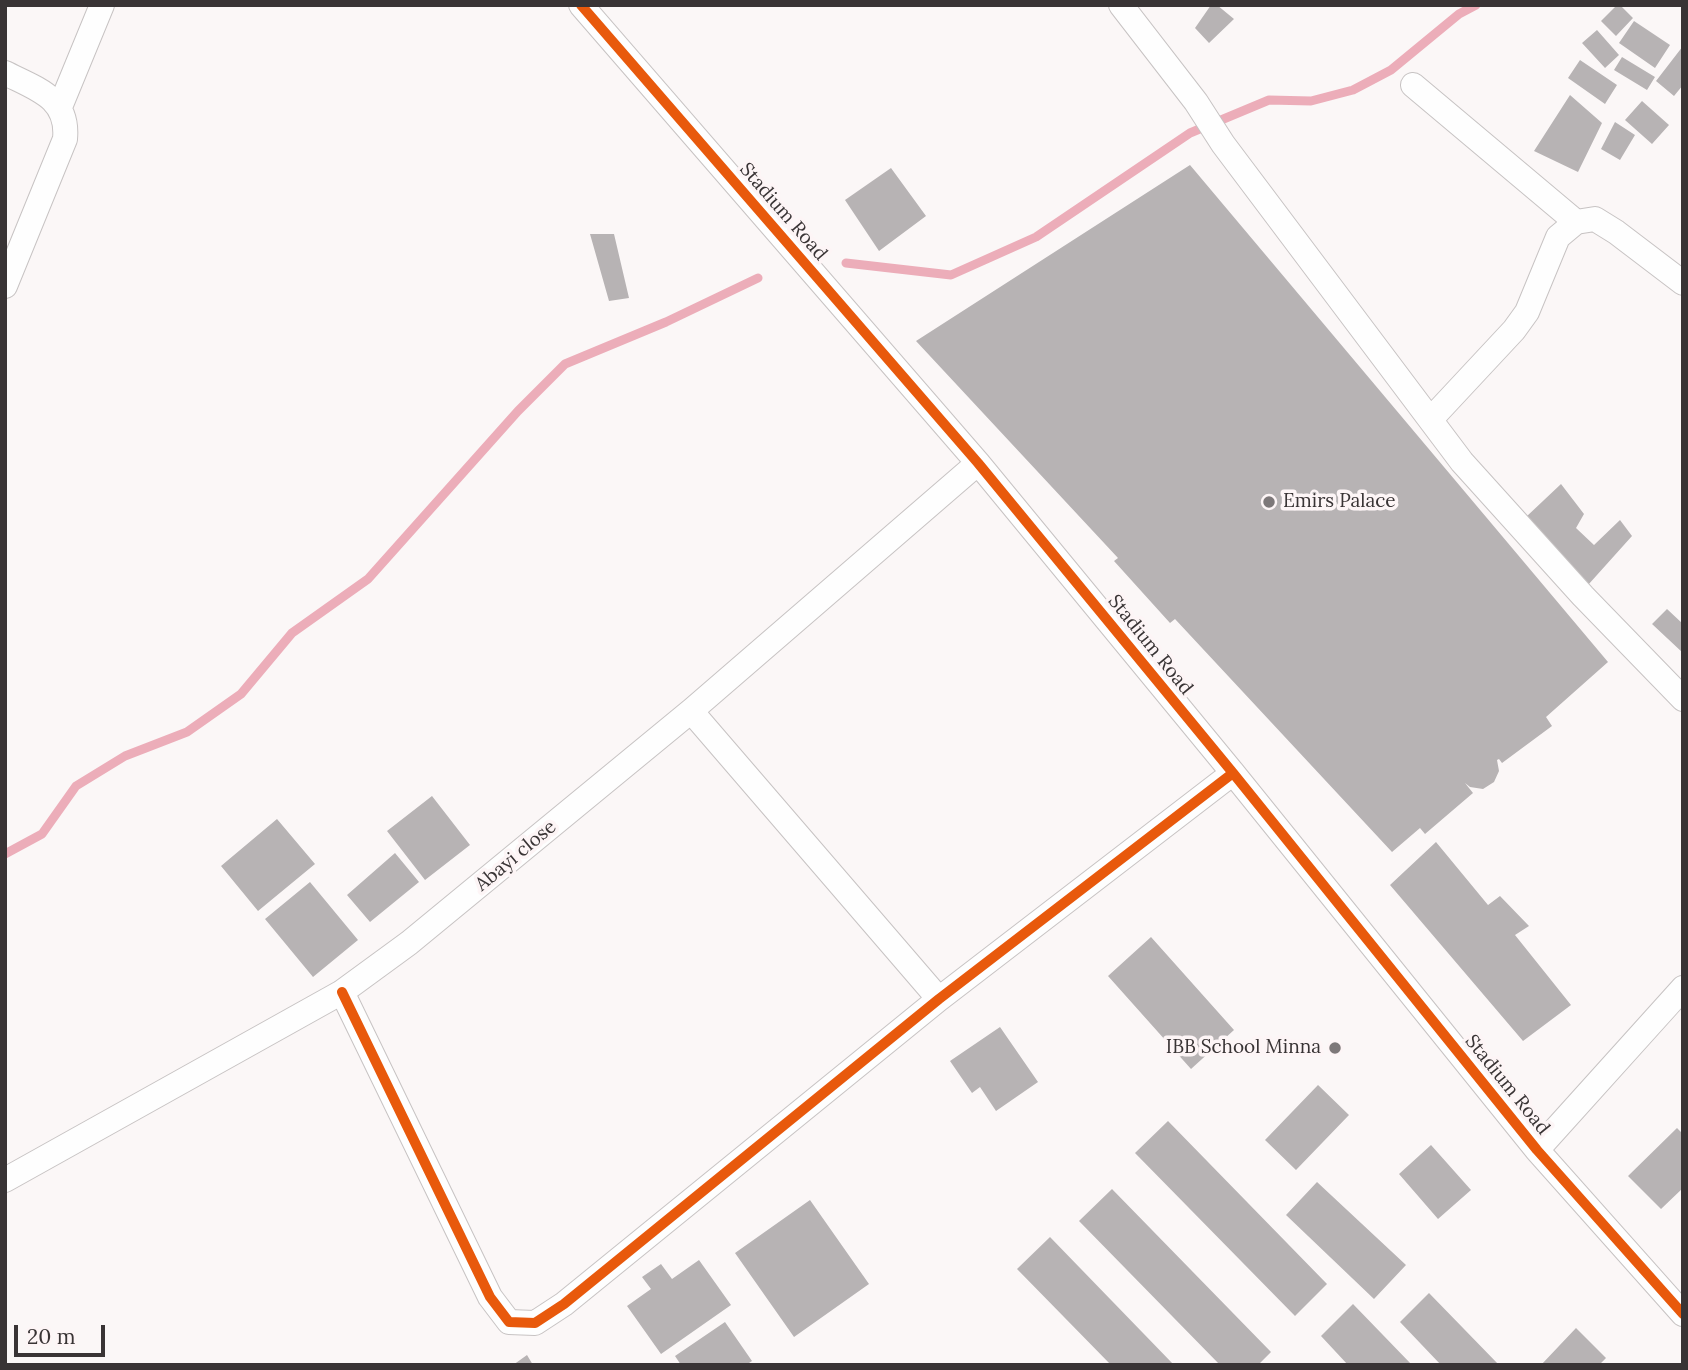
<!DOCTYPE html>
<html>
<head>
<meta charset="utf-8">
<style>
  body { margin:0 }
  #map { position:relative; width:1688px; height:1370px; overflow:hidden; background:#fbf7f7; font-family:Lora,serif }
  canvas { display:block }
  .frame { position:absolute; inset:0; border:7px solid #393435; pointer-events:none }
  .scale { position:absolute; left:14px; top:1325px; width:91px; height:32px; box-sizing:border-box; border:4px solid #393435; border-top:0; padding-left:9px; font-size:21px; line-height:24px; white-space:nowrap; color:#393435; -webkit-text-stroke:5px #fdf5f6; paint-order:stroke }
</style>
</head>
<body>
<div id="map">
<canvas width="1688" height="1370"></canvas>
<div class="frame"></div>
<div class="scale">20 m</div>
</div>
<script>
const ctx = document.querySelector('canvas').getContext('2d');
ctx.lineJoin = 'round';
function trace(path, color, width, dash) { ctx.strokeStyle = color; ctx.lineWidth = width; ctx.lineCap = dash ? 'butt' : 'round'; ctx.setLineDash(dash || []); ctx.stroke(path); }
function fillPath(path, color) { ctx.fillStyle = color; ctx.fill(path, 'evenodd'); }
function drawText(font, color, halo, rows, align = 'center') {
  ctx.font = font + ' Lora,serif'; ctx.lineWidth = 7; ctx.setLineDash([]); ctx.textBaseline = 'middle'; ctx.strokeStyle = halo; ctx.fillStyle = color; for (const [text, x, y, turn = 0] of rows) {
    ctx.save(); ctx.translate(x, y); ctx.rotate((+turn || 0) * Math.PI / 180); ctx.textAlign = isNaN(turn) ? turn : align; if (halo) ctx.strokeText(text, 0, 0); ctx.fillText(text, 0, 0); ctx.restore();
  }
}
trace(new Path2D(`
  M846 263 951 275 1036 237 1190 133 1269 100 1311 101 1353 90 1391 70 1459 14 1476 5
  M5 854 42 834 76 786 125 756 187 732 241 694 292 633 368 579 518 411 565 364 666 322 758 278`), '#ecadb9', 9);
fillPath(new Path2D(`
  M1211 5H1217L1234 19 1209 43 1195 28Z
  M1617 5H1620L1633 18 1616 36 1601 21Z
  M1634 21 1670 45 1655 68 1619 43Z
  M1597 30 1619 55 1605 68 1582 43Z
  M1683 46V85L1674 96 1656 81Z
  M1622 57 1655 77 1647 90 1614 70Z
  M1580 60 1617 85 1605 104 1568 78Z
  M1570 95 1602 123 1578 172 1534 151Z
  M1642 101 1669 125 1652 144 1625 120Z
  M1615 122 1635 135 1620 160 1601 149Z
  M1190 165 1608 662 1546 717 1552 726 1502 763 1499 759 1497 760 1499 771 1494 782 1483 789 1470 787 1465 783 1473 793 1425 834 1420 828 1392 852 1175 619 1170 623 1114 561 1118 558 916 341Z
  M891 168 926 216 879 251 845 200Z
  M590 234H614L629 298 609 301Z
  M1561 484 1584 514 1576 528 1594 545 1620 520 1632 536 1588 585 1526 517Z
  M1667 609 1683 624V653L1652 624Z
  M432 796 470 845 425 880 387 831Z
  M277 819 315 864 258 911 221 866Z
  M1436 842 1488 905 1500 896 1529 926 1515 935 1571 1005 1523 1041 1390 885Z
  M395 853 419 882 370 922 347 895Z
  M310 882 358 940 313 977 265 919Z
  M1151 937 1234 1030 1191 1069 1108 976Z
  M1000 1027 1038 1082 996 1111 980 1087 972 1093 950 1061Z
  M1318 1085 1349 1115 1296 1170 1265 1140Z
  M1168 1121 1327 1284 1295 1316 1135 1153Z
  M1677 1128 1683 1134V1188L1661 1209 1628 1176Z
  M1431 1145 1471 1190 1438 1219 1399 1174Z
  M1317 1182 1406 1265 1374 1299 1286 1215Z
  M1112 1189 1271 1352 1258 1365H1220L1079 1221Z
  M810 1200 869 1284 794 1337 735 1253Z
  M1050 1237 1174 1365H1111L1017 1269Z
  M699 1260 731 1305 661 1354 627 1306 651 1289 642 1277 661 1264 672 1279Z
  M1429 1293 1499 1365H1441L1400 1322Z
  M1353 1304 1412 1365H1348L1321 1336Z
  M725 1322 752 1361 746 1365H681L675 1356Z
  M1576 1328 1606 1358 1599 1365H1541Z
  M527 1355 533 1365H513Z`), '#b7b3b4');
const minor = new Path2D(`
  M581 5 978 463 1233 773 1537 1150 1683 1314
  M1121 5 1196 102 1223 144 1462 462 1583 596 1683 699
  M5 73C37 89 69 98 65 139L5 286
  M1413 85 1576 222
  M60 107 102 5
  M1431 419 1514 330 1527 312 1558 237 1576 222 1595 219 1616 232 1683 283
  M691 711 939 999
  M342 992 490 1297 509 1322 535 1323 564 1304 939 999 1233 773
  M1537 1150 1683 988
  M5 1180 342 992 409 943 691 711 978 463`);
trace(minor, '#c7c3c3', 26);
trace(minor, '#fefefe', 24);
trace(new Path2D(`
  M581 5 978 463 1233 773 1537 1150 1683 1314
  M342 992 490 1297 509 1322 535 1323 564 1304 939 999 1233 773`), '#e8590c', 10);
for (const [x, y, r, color] of [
  [1269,502,7,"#7d7879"],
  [1335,1048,7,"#7d7879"]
]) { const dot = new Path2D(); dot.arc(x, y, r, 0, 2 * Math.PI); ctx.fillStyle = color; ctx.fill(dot); trace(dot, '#fdf5f6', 2.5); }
drawText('19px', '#393435', '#fdf5f6', [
  ["Stadium Road",783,212,49],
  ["Stadium Road",1150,645,51],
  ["Abayi close",516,856,-40],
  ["Stadium Road",1507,1085,51]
]);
drawText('19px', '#393435', '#fdf5f6', [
  ["Emirs Palace",1283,502],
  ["IBB School Minna",1321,1048,"right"]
], 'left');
</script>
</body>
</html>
